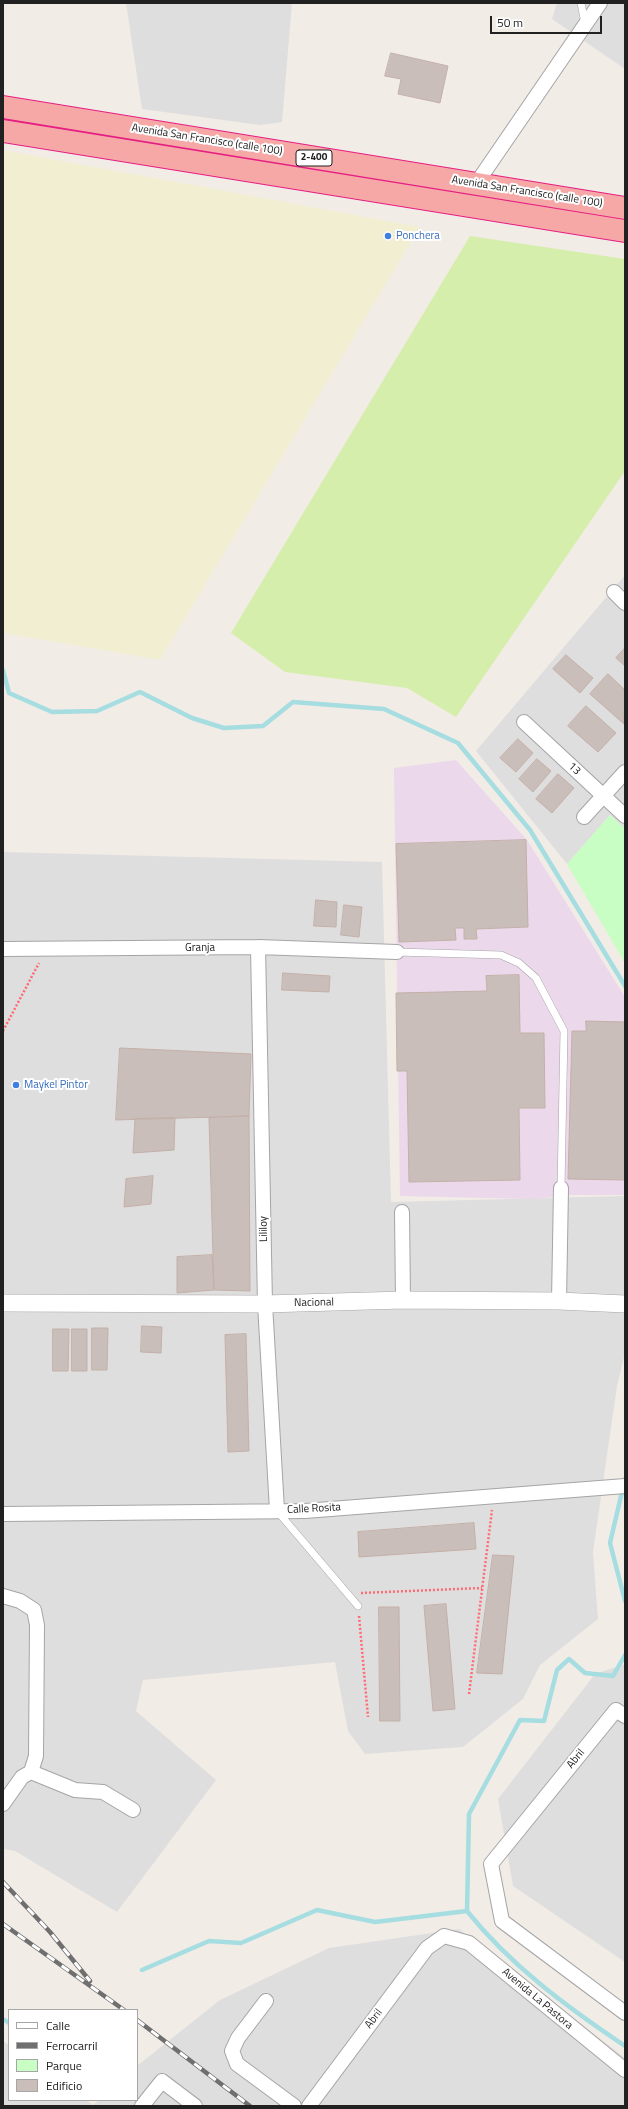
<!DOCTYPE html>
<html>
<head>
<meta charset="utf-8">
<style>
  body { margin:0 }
  #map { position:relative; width:628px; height:2109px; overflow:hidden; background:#f2ece7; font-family:"Titillium Web",sans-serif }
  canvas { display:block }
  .frame { position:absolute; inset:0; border:4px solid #212121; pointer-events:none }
  .legend { position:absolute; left:8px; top:2009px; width:130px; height:92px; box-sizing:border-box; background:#fff; border:1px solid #a6a6a6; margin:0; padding:5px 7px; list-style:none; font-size:12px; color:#212121 }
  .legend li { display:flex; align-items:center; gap:8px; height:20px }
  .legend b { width:20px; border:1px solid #a6a6a6 }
  .scale { position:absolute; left:490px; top:16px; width:112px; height:18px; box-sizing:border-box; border:2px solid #212121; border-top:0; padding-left:5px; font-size:12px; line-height:14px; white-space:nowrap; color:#212121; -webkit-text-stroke:3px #fff; paint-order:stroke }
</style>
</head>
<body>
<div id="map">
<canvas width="628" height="2109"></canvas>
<div class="frame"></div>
<ul class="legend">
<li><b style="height:5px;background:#fff"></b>Calle</li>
<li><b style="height:5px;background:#6f6f6f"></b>Ferrocarril</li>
<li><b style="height:11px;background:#c8fdc3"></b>Parque</li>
<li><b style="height:11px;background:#cabeba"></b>Edificio</li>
</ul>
<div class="scale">50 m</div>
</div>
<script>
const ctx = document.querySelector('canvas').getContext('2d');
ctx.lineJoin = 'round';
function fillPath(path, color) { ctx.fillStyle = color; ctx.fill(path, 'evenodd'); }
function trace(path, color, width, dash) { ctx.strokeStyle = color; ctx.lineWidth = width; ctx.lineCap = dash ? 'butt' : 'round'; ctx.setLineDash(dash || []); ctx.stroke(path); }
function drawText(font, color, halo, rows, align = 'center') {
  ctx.font = font + ' "Titillium Web",sans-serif'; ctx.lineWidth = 4; ctx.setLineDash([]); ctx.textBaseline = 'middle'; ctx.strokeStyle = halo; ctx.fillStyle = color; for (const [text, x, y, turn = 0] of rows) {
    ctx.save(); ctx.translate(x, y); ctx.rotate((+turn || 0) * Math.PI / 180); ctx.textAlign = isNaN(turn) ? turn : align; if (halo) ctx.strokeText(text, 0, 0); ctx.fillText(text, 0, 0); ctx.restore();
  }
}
fillPath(new Path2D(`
  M126 3H292L282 122 260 125 142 109Z
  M557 3H625V69L552 19Z
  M625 575V829L610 815 567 864 476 751Z
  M3 852 382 862 391 1202 625 1196V1353L617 1386 593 1552 598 1619 540 1665 523 1699 463 1747 365 1754 348 1731 335 1662 143 1680 136 1711 216 1780 117 1912 15 1851 3 1849Z
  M625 1664V1962L513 1886 498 1799 595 1674Z
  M459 1929 625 2058V2106H3V2041L9 2045V2100H87L93 2105 99 2100H137V2066L220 2000 329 1948Z`), '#dfdede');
fillPath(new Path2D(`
  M456 760 527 840 625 997V1195H572L533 1199 400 1196 394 768Z`), '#ebd8eb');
fillPath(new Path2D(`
  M3 150 420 227 160 660 3 633Z`), '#f1eed2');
fillPath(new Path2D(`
  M3 116 625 216V224L3 123Z
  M470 236 625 259V471L456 717 407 688 285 672 231 633Z`), '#d6eeab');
fillPath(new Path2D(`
  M610 815 625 829V963L567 864Z`), '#c8fdc3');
trace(new Path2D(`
  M3 670 9 693 52 712 97 711 140 692 192 718 224 728 263 726 293 702 384 709 458 743 530 830 625 986
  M625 1479 610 1543 625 1601
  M625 1655 613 1676 585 1673 569 1659 557 1670 544 1721 520 1720 469 1814 467 1911C511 1966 567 2007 625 2046
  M142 1970 209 1941 241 1943 317 1910 375 1922 467 1911
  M3 2019 9 2023`), '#a5dde1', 4.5);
const building = new Path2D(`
  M391 53 448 66 440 103 398 94 401 79 385 76Z
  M625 648V666L616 658Z
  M566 655 593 678 580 693 553 669Z
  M608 674 625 690 624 724 590 694Z
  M586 706 616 733 598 752 568 726Z
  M518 739 533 753 516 772 500 758Z
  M537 759 551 771 533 792 519 779Z
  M558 774 574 788 552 813 536 799Z
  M526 840 528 927 476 929 477 939H464V928H455L456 940 399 942 396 844Z
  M316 900 337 902 336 927 314 926Z
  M344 905 362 907 359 937 341 935Z
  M283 973 330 976 329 992 282 990Z
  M519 975 520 1033H544L545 1108H519L520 1180 409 1182 407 1071H397L396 993 487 991 486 976Z
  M586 1021 625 1022V1180L568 1179 572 1031H586Z
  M120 1048 251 1054 249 1116 116 1120Z
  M249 1116 250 1291 214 1290 209 1118Z
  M175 1118 174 1150 133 1153 135 1119Z
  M153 1176 151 1204 124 1207 126 1179Z
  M212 1255 214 1290 177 1293V1257Z
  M142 1326 162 1327 161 1353 141 1352Z
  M92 1328H108L107 1370H92Z
  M53 1329H69L68 1371H53Z
  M72 1329H87V1371H72Z
  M246 1334 249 1451 228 1452 225 1335Z
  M474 1523 476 1549 359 1557 358 1532Z
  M493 1555 514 1556 502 1674 477 1673Z
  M446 1604 455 1709 433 1711 424 1606Z
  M379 1607H399L400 1721H380Z`);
fillPath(building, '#cabeba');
trace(building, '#c4b0a8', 1);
const service = new Path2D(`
  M581 3 584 18 589 22
  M397 952 501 955 519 963 536 978 564 1031 561 1188
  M278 1512 358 1606`);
const minor = new Path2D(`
  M476 184 600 3
  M614 592 625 603
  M524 722 625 816
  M584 817 625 772
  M258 947 265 1304 277 1510
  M3 949 258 947 397 952
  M402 1212 403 1300
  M559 1301 561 1188
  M3 1514 305 1511 625 1486
  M3 1596 20 1601 34 1610 37 1625 36 1756 31 1772 22 1777 3 1804
  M625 1716 616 1710 491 1864 502 1921 625 2013
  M31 1772 75 1790 103 1792 133 1810
  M266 2001 238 2038 232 2051 237 2064 294 2106
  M142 2106 162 2081 195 2106
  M309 2106 427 1948 444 1936 469 1943 625 2070`);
const tertiary = new Path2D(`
  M3 1303 265 1304 403 1300 559 1301 625 1304`);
const trunk = new Path2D(`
  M3 107 625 208
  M3 131 625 231`);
trace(service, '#a5a5a5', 8);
trace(minor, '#a5a5a5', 16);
trace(tertiary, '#a5a5a5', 18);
trace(trunk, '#e51e83', 24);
trace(new Path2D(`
  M3 1031 39 963
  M361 1593 482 1588
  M359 1616 368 1717
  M469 1694 492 1510`), '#ff6a73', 2.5, [2, 2]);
trace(service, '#fff', 7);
trace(minor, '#fff', 14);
trace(tertiary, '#fff', 17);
trace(trunk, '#f6a8a6', 22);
const rail = new Path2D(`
  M3 1882 50 1932 90 1981
  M3 1924 124 2010
  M137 2020 250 2106`);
trace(rail, '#6f6f6f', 4.5);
trace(rail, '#fff', 3, [9]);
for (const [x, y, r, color] of [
  [388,236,4,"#3f7fe0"],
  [16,1085,4,"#3f7fe0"]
]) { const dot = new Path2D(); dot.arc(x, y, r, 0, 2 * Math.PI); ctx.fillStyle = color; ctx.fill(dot); trace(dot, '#fff', 1.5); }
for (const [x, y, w] of [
  [314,158,36]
]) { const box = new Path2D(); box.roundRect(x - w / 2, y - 8, w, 16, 3); ctx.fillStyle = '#fff'; ctx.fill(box); trace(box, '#212121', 1); }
drawText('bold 10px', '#212121', null, [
  ["2-400",314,158]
]);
drawText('11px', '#212121', '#fff', [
  ["Avenida San Francisco (calle 100)",207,140,9],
  ["Avenida San Francisco (calle 100)",527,192,9],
  ["13",574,769,43],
  ["Granja",200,948],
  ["Lililoy",264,1229,-91],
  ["Nacional",314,1303,-1],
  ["Calle Rosita",314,1509,-3],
  ["Abril",576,1759,-51],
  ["Avenida La Pastora",537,1999,40],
  ["Abril",374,2019,-53]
]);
drawText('11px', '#366cbe', '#fff', [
  ["Ponchera",396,236],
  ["Maykel Pintor",24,1085]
], 'left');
</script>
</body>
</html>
